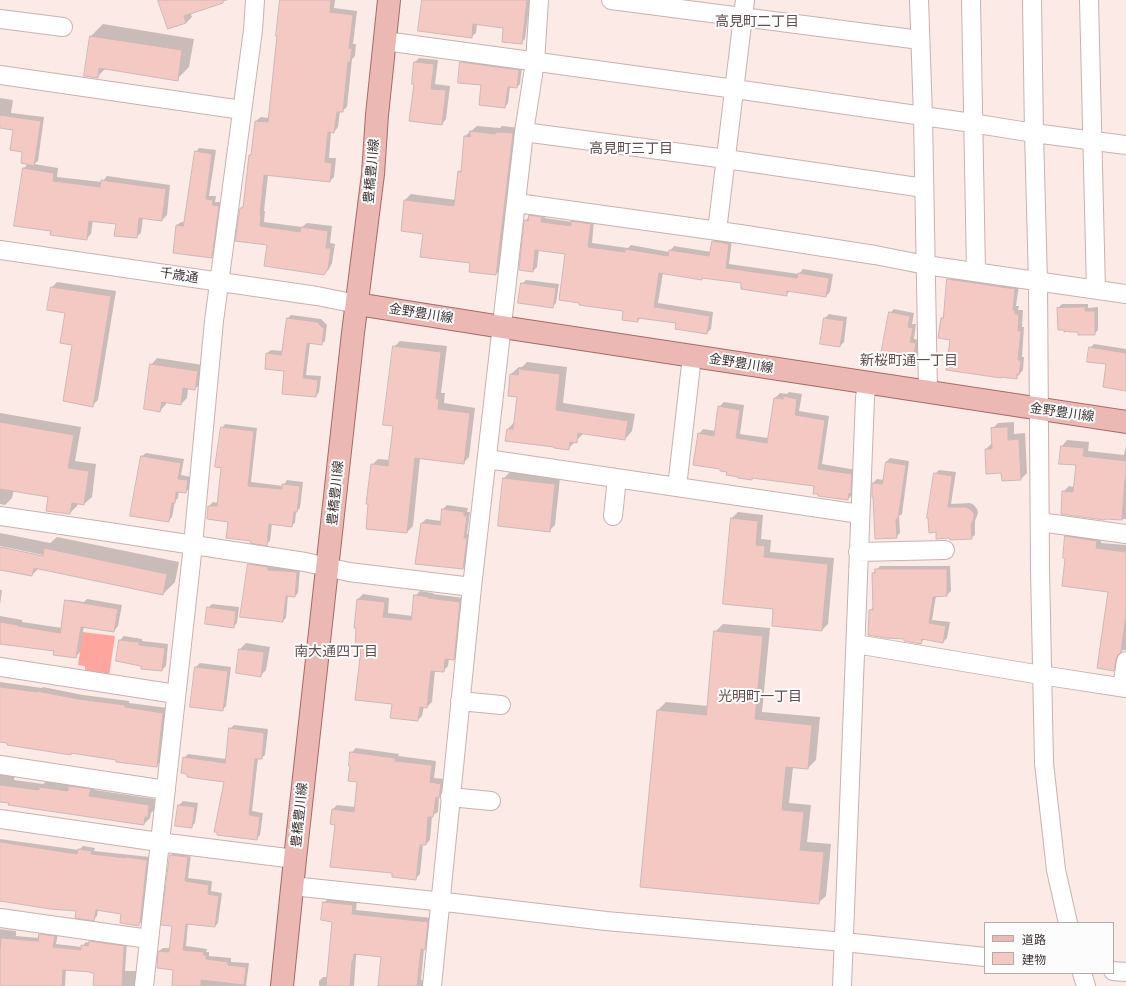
<!DOCTYPE html>
<html>
<head>
<meta charset="utf-8">
<style>
  body { margin:0 }
  #map { position:relative; width:1126px; height:986px; overflow:hidden; background:#fceae7; font-family:Arial,"Noto Sans JP",sans-serif }
  canvas { display:block }
  .legend { position:absolute; left:984px; top:922px; width:130px; height:52px; box-sizing:border-box; background:#fcfcfc; border:1px solid #b0acac; margin:0; padding:5px 7px; list-style:none; font-size:12px; color:#3d3433 }
  .legend li { display:flex; align-items:center; gap:8px; height:20px }
  .legend b { width:20px; border:1px solid #b0acac }
</style>
</head>
<body>
<div id="map">
<canvas width="1126" height="986"></canvas>
<ul class="legend">
<li><b style="height:5px;background:#ebb8b3"></b>道路</li>
<li><b style="height:11px;background:#f4c9c4"></b>建物</li>
</ul>
</div>
<script>
const ctx = document.querySelector('canvas').getContext('2d');
ctx.lineJoin = 'round';
function fillPath(path, color) { ctx.fillStyle = color; ctx.fill(path, 'evenodd'); }
function trace(path, color, width, dash) { ctx.strokeStyle = color; ctx.lineWidth = width; ctx.lineCap = dash ? 'butt' : 'round'; ctx.setLineDash(dash || []); ctx.stroke(path); }
function drawText(font, color, halo, rows, align = 'center') {
  ctx.font = font + ' Arial,"Noto Sans JP",sans-serif'; ctx.lineWidth = 4; ctx.setLineDash([]); ctx.textBaseline = 'middle'; ctx.strokeStyle = halo; ctx.fillStyle = color; for (const [text, x, y, turn = 0] of rows) {
    ctx.save(); ctx.translate(x, y); ctx.rotate((+turn || 0) * Math.PI / 180); ctx.textAlign = isNaN(turn) ? turn : align; if (halo) ctx.strokeText(text, 0, 0); ctx.fillText(text, 0, 0); ctx.restore();
  }
}
fillPath(new Path2D(`
  M83 632 115 636 109 676 85 673V666L78 665Z`), '#fea69d');
fillPath(new Path2D(`
  M160 0H228L190 12 192 17 186 23Z
  M281 0H335L334 8 357 11 353 44H356L355 56 352 59 347 107 342 111H340L338 127 334 132H331L329 158H336L334 177 330 181 268 175 264 211H265L264 222 302 227 307 223 332 226 330 243 335 244 332 263 329 269 324 274 268 244 241 208 244 205 250 155 253 152 256 121 261 117 269 118Z
  M423 0H530L525 39 521 43 504 28 477 24 476 33 471 37Z
  M103 24 194 39 189 67 177 79 106 68 97 77 91 36Z
  M419 58 438 60 435 84 450 86 446 119 442 124 415 83V62Z
  M464 59 522 67 520 84 517 87 510 86 508 103 505 107 461 62Z
  M0 98 13 100 11 113 44 117 38 161 34 164 58 168 57 177 102 182 107 176 170 185 167 215 162 220 143 217 141 233 136 237 117 223 93 220 91 234 86 239 52 230 24 168 28 164 14 129 0 127Z
  M477 126 500 128 502 126 519 128 502 268 496 274 470 271 471 262 424 233 405 200 411 194 456 200 459 172 462 169 465 136Z
  M199 148 216 150 209 196H216L215 202H222L215 253 212 257 177 225 181 222H185L196 152Z
  M534 211 546 213 545 218 572 222 577 217 594 220 592 243 628 248 631 245 669 252 674 246 711 252 713 242 717 237 732 239 729 264 799 274 803 269 833 274 830 292 826 296 790 291 786 295 742 282 703 277 701 279 663 273 658 303 713 312 711 329 707 333 677 322 641 317 638 321 624 310 566 253 539 249 537 267 533 271 525 221Z
  M952 276 1019 285 1016 306H1019L1018 310H1023L1022 327H1024L1022 357H1024L1023 370 1016 378 951 339 942 318 945 315 948 280Z
  M526 280 559 284 556 303 552 307 522 284Z
  M57 282 116 291 98 400 92 406 73 345 67 313 52 287Z
  M1062 304H1088V308L1098 307V330L1094 334 1079 331 1058 308Z
  M894 309 914 313 912 324H916L914 339 919 340 917 355 913 358 890 313Z
  M829 314 847 317 844 342 840 346 825 318Z
  M291 315 321 319 327 325 325 341 321 344 310 343 306 375 321 376 319 392 316 396 285 371 267 353 271 350 282 351 288 318Z
  M400 341 447 346 441 393H445L444 403 475 408 469 457 463 463 420 458 413 526 407 532 372 465 378 459 390 460 394 426V347Z
  M1094 344 1126 349V390L1107 363 1090 348Z
  M157 358 203 365 201 383 195 389 188 388 187 398 181 404 166 402V404L160 411 151 365Z
  M527 362 567 367 563 403 635 414 632 431 625 439 584 433 568 449 508 429 515 421 518 396 511 374 519 367H522Z
  M789 392 802 394 799 411 829 416 822 464 856 470 852 495 848 499 815 485 753 477 751 479 728 471 699 434 703 429 716 431 719 407 724 402 744 405 740 434 768 438 775 398 780 393 787 394Z
  M0 413 81 427 75 461 96 464 92 497 84 504 78 503 77 506 70 513 50 496 14 490 12 498 5 505 0 504Z
  M1014 422V434L1025 433 1027 473 1021 479 1002 472 986 449 992 443V429L998 423Z
  M225 424 257 428 251 482 283 486 287 480 303 482 300 508 296 512 295 523 291 526 272 524 270 541 266 544 252 540 229 521 208 518 209 506 213 502 219 503 222 467V428Z
  M1067 440 1089 442 1088 451 1124 455 1126 445V519L1105 518 1063 492 1069 486 1074 487 1077 464 1062 446Z
  M146 453 184 459 181 475 191 477 189 489 185 492 179 491 178 498 175 501 172 517 168 521 142 456Z
  M890 458 909 461 902 514 899 516 900 533 896 537 873 483 877 479 884 480 886 462Z
  M939 470 956 472 951 504 970 503 974 505 977 509 978 513 975 521V535L971 538 951 539 935 474Z
  M510 472 560 478 555 525 549 531 504 478Z
  M447 505 468 508 467 512H470L467 534H470L467 564 463 568 422 523 426 519 441 521 443 509Z
  M738 512 763 515 761 539 771 540 770 552 834 558 828 624 822 630 774 608 732 518Z
  M1072 531 1102 535 1101 543 1126 545V650H1122L1119 664 1114 670 1109 592 1066 558V537Z
  M0 533 50 543 57 537 179 562 175 582 163 594 39 568 32 575 0 569V548L47 558 48 556 0 546Z
  M251 561 271 564V567L300 569 298 593 295 596 288 595 286 618 283 621 249 564Z
  M880 566H950L951 591 947 595 936 596 932 620 950 622 947 638 943 642 924 639 921 643 905 638 870 610 874 607 873 573Z
  M0 590H2L0 605Z
  M420 591 433 593V594L464 598 459 654 454 659 449 658 448 666 443 671 435 670 432 702 427 707 424 706 422 716 418 720 393 703 362 648 357 627H355L358 599 363 594 389 598 388 613 413 616 415 596Z
  M87 599 122 605 118 626 114 631 84 626 80 652 76 657 55 651 0 643V616L22 620V622L62 628 66 604 70 600 84 602Z
  M212 604 239 607 237 623 233 627 208 608Z
  M723 624 770 628 762 712 820 717 816 760 808 768 793 767 789 803 811 805 807 842 831 844 826 896 818 903 658 710 666 702 708 706 715 632Z
  M124 636 142 639V641L168 644 166 666 162 670 142 665 120 640Z
  M246 643 270 647 266 670 260 676 240 649Z
  M200 663 231 667 226 706 222 710 191 706 196 667Z
  M0 682 42 688 43 687 83 695 129 701V703L168 708 161 761 156 766 117 759 72 752 70 754 0 741Z
  M234 725 268 729 265 755 261 758H258L252 811 263 813 260 835 256 839 225 781 184 758 188 754 226 759 230 729Z
  M356 748 399 754 398 756 436 761 434 778 445 779 444 792 439 797 438 812 432 816 430 840 426 844H423L420 874 415 879 393 872 336 824 333 809 337 805 355 807 358 781 351 753Z
  M0 771 15 773 14 780 43 784 47 781 96 783 95 790 155 799 154 810 151 813 150 818 144 824 0 801Z
  M183 801 198 803 195 823 191 827 179 805Z
  M0 839 79 850 83 846 95 848 94 851 150 857 144 919 138 924 122 913 98 909 97 916 93 920 77 910 0 900Z
  M174 852 191 854 188 878 212 881 211 891 222 893 218 923 215 926 188 923 186 946 207 949 206 952H209V956L231 958V962L249 963 246 986H173L174 969 158 967 159 951 163 948H170L173 926 171 855Z
  M328 899 357 901 356 910 432 918 429 944 424 949 421 980H424L423 986H379L382 956 357 953 356 957 354 986H319V981L323 977H328L333 921 324 903Z
  M0 929 16 931V936L39 938 40 935 43 931 58 933 56 944 82 947 86 942 89 943 93 938 127 943 125 971H138L136 986H94L95 972 92 971 66 969 65 986H0Z`), '#0003');
const building = new Path2D(`
  M158 0H223V3L184 16 186 23 168 29Z
  M280 0H331L330 12 353 15 349 48 352 49 350 62H348L343 112H337L334 133 328 132 325 162 332 163 330 182 264 175 260 215H261L260 226 300 232 301 227 328 231 326 248H331L328 269 324 275 264 266 267 245 235 241 240 208H243L249 155H251L255 121 268 122 277 36H276Z
  M422 0H527L522 44 502 42 503 28 473 24 472 38 418 31Z
  M90 36 182 50 178 81 99 68 98 78 84 76Z
  M414 62 434 64 431 89 446 90 442 125 409 121 414 84H412Z
  M460 62 519 70 517 88 508 87 505 108 479 105 481 85 458 83Z
  M0 115 41 121 34 166 21 163 22 152 10 150 13 130 0 128Z
  M470 131 495 134 496 132 513 133 496 275 469 272 470 263 420 257 423 234 401 231 404 200 454 206 458 171 461 172 464 136 470 137Z
  M195 151 212 154 206 199 213 200 212 205 219 206 212 258 173 253 176 225 183 226Z
  M23 168 54 173 53 181 100 187 101 180 166 189 162 221 139 218 137 238 114 236 116 224 89 221 87 240 50 235 51 231 14 226Z
  M529 215 542 217 541 222 571 226V221L591 224 588 247 625 252V249L668 256 669 250 709 256 712 241 729 244 726 268 797 278 798 273 829 278 826 297 787 291V296L741 289V283L702 278V280L659 273 654 307 710 316 707 334 675 329 676 323 638 318V322L622 320 623 311 579 305V303L559 300 565 254 535 250 533 272 519 270 524 220 528 221Z
  M947 279 1015 289 1013 310H1015V314H1019L1018 331H1021L1018 360H1021L1019 375 1017 374V379L1001 377V378L946 370 950 340 938 338 941 318H943Z
  M521 283 556 288 553 308 518 303Z
  M51 287 111 296 93 407 63 401 72 345 60 343 65 313 47 310Z
  M1085 307V311H1095V335H1078V332H1069V331L1064 332V330H1058L1057 308Z
  M889 312 910 316 908 327 913 328 910 342 916 343 913 360 881 354Z
  M287 318 317 322 324 329 322 345 307 343 303 378 318 380 316 397 282 394 284 371 265 369 266 353 281 355Z
  M824 318 844 321 840 347 820 344Z
  M393 346 441 352 436 399H439L438 409 470 413 464 464 415 458 407 533 366 529 368 504H366L371 464 388 466 393 426 383 425Z
  M1089 347 1126 353V391L1103 387 1106 364 1087 362Z
  M150 364 198 371 195 390 183 388 181 405 162 402 160 412 144 409Z
  M519 369 560 374 556 410 628 421 625 440 578 433 577 443 570 442 569 450 554 448V447L505 441 507 429H513L517 397 508 396 510 374 518 375Z
  M783 396 797 399 795 415 825 420 818 469 852 474 851 494 849 493 848 500 818 496V494H813L814 486 752 478V480L738 478V477L726 475 727 472 720 471V469L693 465 698 433 714 436 718 406 740 410 736 438 767 443 774 398 783 399Z
  M0 422 74 435 68 468 89 471 84 505 72 503 70 514 46 511 48 497 0 489Z
  M221 427 254 431 248 486 282 489V484L300 486 297 512H294L292 527 269 524 267 546 250 543 251 541 226 538 228 522 207 519 208 506H217L221 468 215 467Z
  M1008 427V440L1019 439 1021 480 1002 481 1001 473 986 474 985 449H992L991 428Z
  M1061 446 1084 448 1083 456 1126 461V478H1125L1122 520 1105 519 1104 520 1061 514 1062 491 1073 492 1076 465 1059 464Z
  M141 456 181 463 178 479 188 480 186 493 176 492 175 503H172L169 522 130 516Z
  M886 462 906 465 898 519H896L897 538 875 539 873 497H872V483L882 484Z
  M934 473 952 476 948 507H966L970 509 974 513V518L971 525 972 539 950 540V538L936 539V532L929 533 928 518H927Z
  M503 478 555 484 550 532 498 526Z
  M442 509 464 512V516H467L464 538H467L463 569 415 564 421 523 440 525Z
  M731 518 758 521 756 545 765 546 764 557 828 564 822 631 772 626 773 609 723 604Z
  M1065 536 1097 541 1096 548 1126 552V615L1121 652 1118 655 1116 659 1114 671 1097 668 1108 592 1062 586 1065 559 1063 558Z
  M0 547 43 556 44 548 167 574 163 595 34 568 32 576 0 570Z
  M248 564 268 567V570L297 572 295 597 286 596 283 622 240 617Z
  M875 569H947V596L933 597 929 623 946 626 943 643 922 639 921 644 904 641V639L886 638 868 635 869 610H873L872 573H875Z
  M414 595 429 597 428 598 460 602 454 660 445 659 444 672 431 671 427 708 420 707 418 721 390 718 392 704 355 700 361 649H355L356 628H354L357 599 385 602 383 617 411 620Z
  M65 600 118 609 114 632 81 627 76 658 53 655 54 651 0 644V622L18 625V626L60 633Z
  M207 607 236 611 234 628 205 624Z
  M714 631 763 636 755 719 812 725 808 769 786 767 782 810 804 812 800 850 824 852 819 904 640 887 657 710 706 715Z
  M119 640 139 642V645L165 648 162 671 141 669V666L116 661Z
  M239 649 264 652 261 677 236 673Z
  M195 667 228 671 223 711 190 707Z
  M0 687 37 692V691L78 699 125 705V707L163 713 157 767 116 762V760L71 753V755L7 745V743L0 742Z
  M229 728 264 733 262 759H255L249 815 260 817 257 840 217 835V832H214L224 782 187 777V774L181 773 183 757 225 763Z
  M350 752 395 758V761L432 765 430 782 441 784 439 798 436 797 433 817H428L426 845H420L416 880 392 877V873L330 867 335 825 330 824 332 809 354 812 357 782 348 781 350 766H349Z
  M0 785 39 790V787L68 791V786L91 789 89 796 149 805 148 817H145L144 825 8 805 9 803 0 802Z
  M178 805 195 807 192 828 175 826Z
  M0 842 77 854 78 849 92 851 91 854 126 858V857L147 860 140 923H139V926L120 923 121 914 96 910 94 921 75 918 76 911 50 909 0 901Z
  M170 855 188 857 185 881 209 885 208 894 219 896 215 927 186 924 183 950 204 952 203 955H206V959L228 962V965L246 967 244 985 201 980V986H172L173 970 157 968 158 951 169 952 172 926 161 925Z
  M323 902 353 905 352 914 428 922 425 950 421 949 417 986H378L381 957 354 954 353 961H352L350 986H326L332 922 321 920Z
  M39 934 55 936 53 947 81 950V945L88 946 89 941 124 946 122 986H93L94 973H91V972L63 970 62 986H0V950L1 938 38 941Z`);
fillPath(building, '#f4c9c4');
trace(building, '#ceb8b6', 1);
const minor = new Path2D(`
  M611 0 920 40
  M919 0 923 116 928 392
  M971 0 976 272
  M1032 0 1034 133 1038 282 1040 569 1044 763 1056 870 1068 923
  M1089 0 1096 290
  M0 19 63 27
  M385 41 735 89 972 123 1034 133 1126 145
  M0 75 242 110
  M524 132 726 159 924 188
  M517 203 740 234 875 255 926 265 1126 294
  M717 231 745 0
  M0 250 317 296 357 304
  M487 459 860 514
  M677 487 692 356
  M0 516 102 531 305 562 349 572 472 587
  M613 516 617 478
  M1040 522 1126 534
  M858 552 945 550
  M856 644 1041 675 1126 688
  M0 667 176 694
  M1122 687 1126 661
  M460 701 501 705
  M0 765 166 790
  M450 797 491 801
  M0 819 159 842 295 859
  M292 886 454 903 606 921 844 942 985 957
  M0 918 149 939
  M1113 971 1126 972
  M1082 973 1086 986
  M144 986 193 545 214 321 253 30 255 0
  M432 986 472 587 524 132 535 62 539 0
  M842 986 865 398 867 383`);
const major = new Path2D(`
  M357 304 502 327 1126 422
  M282 986 295 859 353 333 373 174 377 115 389 0`);
trace(minor, '#c8b2af', 20);
trace(major, '#a56b66', 24);
trace(minor, '#fff', 18);
trace(major, '#ebb8b3', 22);
drawText('13px', '#3d3433', '#fcfcfc', [
  ["豊橋豊川線",372,171,-85],
  ["千歳通",179,276,9],
  ["金野豊川線",421,314,9],
  ["金野豊川線",741,364,9],
  ["金野豊川線",1062,413,8],
  ["豊橋豊川線",336,493,-84],
  ["豊橋豊川線",300,815,-84]
]);
drawText('14px', '#624f4d', '#fcfcfc', [
  ["高見町二丁目",757,22],
  ["高見町三丁目",631,149],
  ["新桜町通一丁目",909,361],
  ["南大通四丁目",336,652],
  ["光明町一丁目",760,697]
]);
</script>
</body>
</html>
